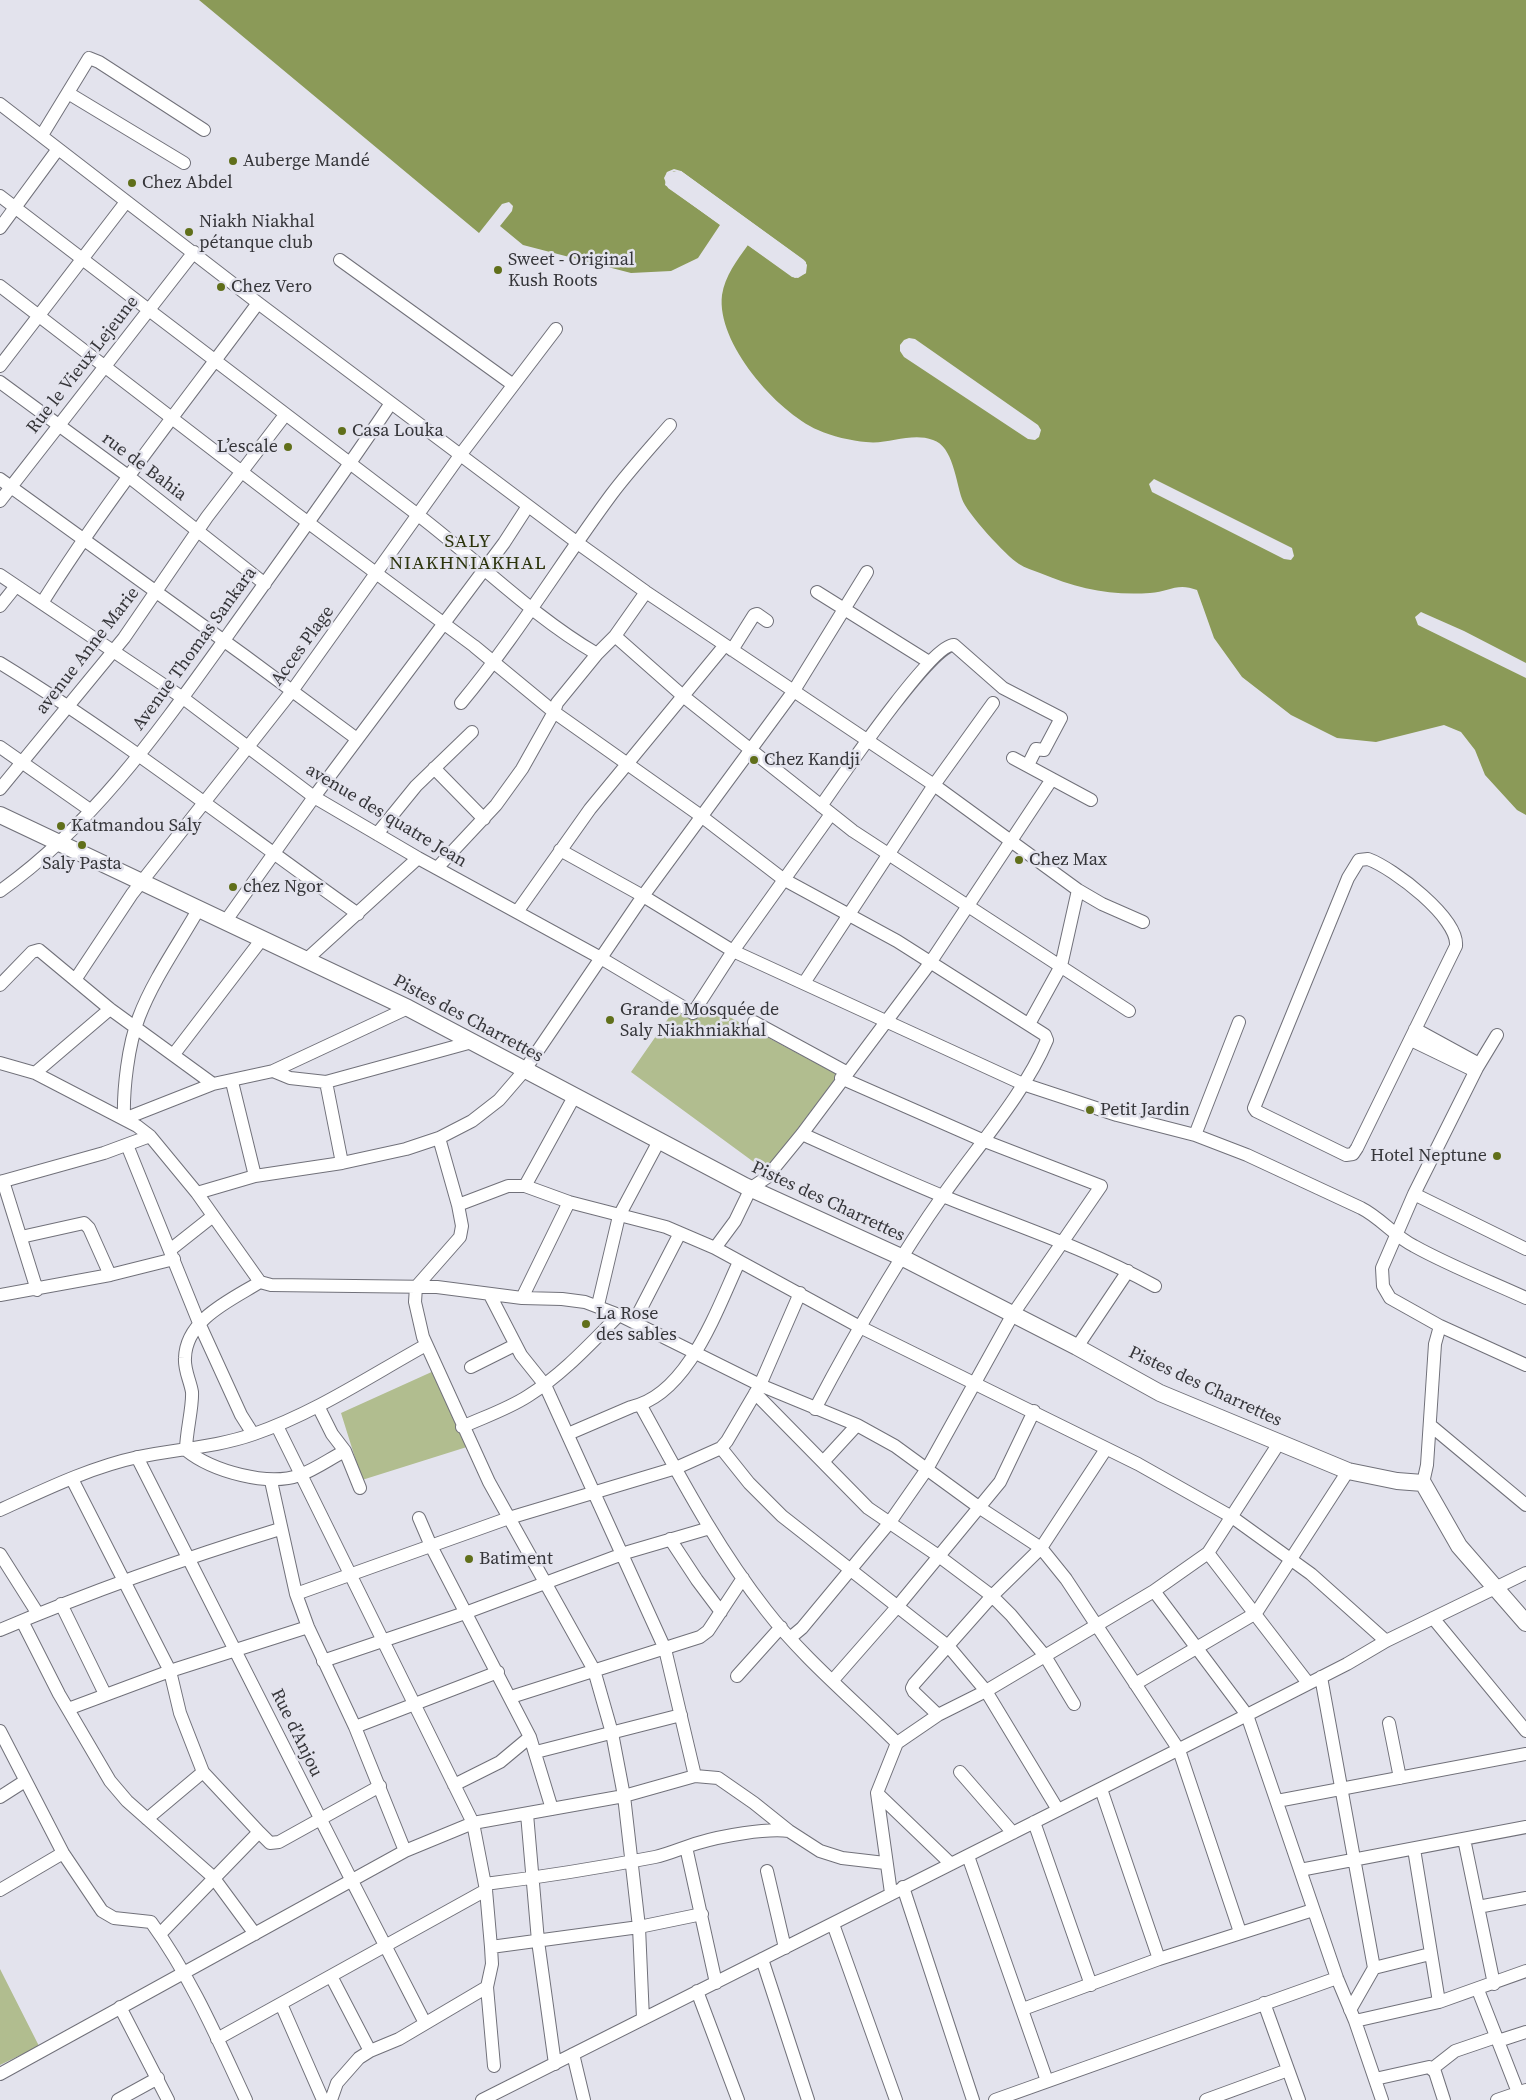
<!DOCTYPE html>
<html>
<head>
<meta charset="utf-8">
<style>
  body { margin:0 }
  canvas { display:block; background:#e3e3ed }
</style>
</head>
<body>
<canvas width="1526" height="2100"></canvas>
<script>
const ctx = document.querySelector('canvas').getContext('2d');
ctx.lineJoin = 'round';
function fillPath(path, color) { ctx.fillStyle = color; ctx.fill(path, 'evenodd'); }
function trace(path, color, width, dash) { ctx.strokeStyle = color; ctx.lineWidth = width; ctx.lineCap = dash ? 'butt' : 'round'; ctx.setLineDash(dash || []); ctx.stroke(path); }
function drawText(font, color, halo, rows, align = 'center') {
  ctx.font = font + ' "Source Serif 4",serif'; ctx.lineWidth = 5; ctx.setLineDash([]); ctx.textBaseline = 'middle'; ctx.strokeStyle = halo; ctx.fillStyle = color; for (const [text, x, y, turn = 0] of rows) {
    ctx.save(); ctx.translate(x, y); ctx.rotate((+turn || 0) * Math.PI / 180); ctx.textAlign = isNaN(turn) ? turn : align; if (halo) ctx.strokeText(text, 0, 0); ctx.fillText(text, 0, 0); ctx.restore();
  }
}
fillPath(new Path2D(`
  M707 1005 838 1075 766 1171 631 1072 672 1013H695Z
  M436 1370 470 1446 362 1480 341 1413Z
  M0 1969 39 2046 0 2065Z`), '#b1bd8f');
fillPath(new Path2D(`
  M199 0H1526V815L1517 810 1485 775 1475 750 1461 732 1444 725 1376 742 1337 738 1291 715 1242 677 1214 638 1197 590C1177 582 1169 592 1150 593 1110 596 1076 588 1040 573 1033 570 1025 568 1019 564 1006 556 966 512 962 499 956 482 953 446 933 440 911 432 888 445 866 442 852 441 831 436 818 430 777 412 716 343 722 295 725 276 737 260 748 245L795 278 806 273V262L681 171 667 172 665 185 720 225 698 258 671 271 631 273 523 245 500 226 512 211 513 206 509 202 502 204 479 233Z`), '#8b9a58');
fillPath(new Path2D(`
  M674 169 681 171 804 260 807 265 806 273 798 278 792 277 746 244 749 243 793 275 798 276 804 272V266L802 262 679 173 674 171 669 174 666 179 668 184 721 223 722 226 668 188 664 178 667 172Z
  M909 338 915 339 1038 425 1041 430 1039 437 1035 440 1028 439 904 357 900 351V345L904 340Z
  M1154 479 1292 548 1294 556 1291 560 1284 559 1152 492 1149 484Z
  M1421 612 1464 631 1526 663V678L1418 625 1415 617Z`), '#e3e3ed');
const minor = new Path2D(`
  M68 93 184 163
  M0 104 258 303 579 544 646 592 934 785 1078 890 1102 904 1143 922
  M42 135 89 58 99 62 204 130
  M0 196C139 303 278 408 418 515 477 560 532 616 597 654
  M0 228 58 149
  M340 260 512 384
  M0 286 294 512 474 646 554 712 701 816 783 879 897 941 1045 1035 1047 1040C1025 1093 977 1147 944 1194 895 1263 854 1335 815 1409
  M0 366 126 202
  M0 382 128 476 265 584
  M0 479 245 656 357 739
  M0 501 194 252
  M0 575 183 698 314 797 418 858 599 957 693 1013 733 951 831 814
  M817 592 929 662
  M42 603C108 498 185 402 258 303
  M0 606 16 586
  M615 636 683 696 853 831 1129 1011
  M732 650 754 615 757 614 767 621
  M0 663C124 739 239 830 358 914
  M461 703C516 637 560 564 611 495 629 471 650 448 670 425
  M0 747 90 810
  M1013 758 1091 800
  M434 768 484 819
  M0 789 124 638 207 517 285 415
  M821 806C838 782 932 643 954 645L1003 688 1061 718 1044 750 1036 749 1028 765
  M377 834 416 786 472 732
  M560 850 643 896 733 951 1023 1084 1117 1115 1195 1135 1247 1155 1361 1208C1381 1218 1394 1236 1414 1246 1450 1266 1489 1281 1526 1298
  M1368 859C1393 868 1459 918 1456 946L1357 1148 1353 1154 1346 1155 1256 1111 1254 1108 1348 878 1359 860Z
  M437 868 496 805 522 769 554 712 557 703 597 654 615 636 646 592
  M0 891C95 824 163 725 230 632 284 556 339 481 391 403
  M198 910C178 945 153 980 139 1017 128 1045 123 1090 124 1119L213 1084 273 1071 290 1078 326 1082 472 1042
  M517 912 590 809 725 645
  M225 922 314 797 504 543 528 506
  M307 959 418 858
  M75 980 132 894 292 691 461 454 556 329
  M804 983 934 785 993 703
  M0 985 32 952 39 950 110 1009 213 1084
  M754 1022 846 1072
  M1029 1024 1061 966 1078 890
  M1415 1029 1479 1064
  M1411 1040 1471 1069
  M174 1054 262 939
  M0 1063 35 1073 137 1126 150 1136 197 1193 260 1282 271 1285 437 1287 522 1298 562 1299 585 1302 619 1315 760 1385 857 1425 895 1446 980 1508 1041 1548 1066 1579 1179 1750 1240 1932
  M273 1071 408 1008
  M35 1073 110 1009
  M232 1082 255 1176
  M326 1082 342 1163
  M802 1134C849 1155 896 1177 945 1197 1015 1225 1088 1249 1155 1286
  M1195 1135 1239 1022
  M439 1138 458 1205 508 1186H525L569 1202 666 1227 715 1248 858 1326 1138 1464 1232 1517 1311 1574 1386 1641
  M127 1145 199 1323 241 1415 253 1434
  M3 1181 37 1290
  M0 1182 104 1153 150 1136
  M525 1186 574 1097
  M197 1193 255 1176 342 1163 406 1149 439 1138 472 1121 499 1100 524 1071 643 896 793 692 867 572
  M1414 1194 1526 1249
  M458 1205 462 1226 460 1237 416 1287 415 1302 423 1337 489 1482 594 1670 612 1733 624 1796 639 1927 643 2019
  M21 1237 84 1223 89 1228 110 1275
  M715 1248 735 1221 751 1188 766 1178 802 1134 930 963 1052 779
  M170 1250 213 1216
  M260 1282C231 1300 186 1319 185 1358 184 1370 190 1380 192 1392 193 1407 186 1432 186 1450 212 1471 268 1487 300 1475 316 1469 331 1458 345 1451
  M0 1295 110 1275 174 1259
  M490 1295 521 1355 545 1385 665 1649 695 1776
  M522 1298 569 1202
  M598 1305 619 1216 659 1141
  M634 1322 680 1233
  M1440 1326 1390 1298 1383 1286 1382 1268 1414 1194 1477 1068 1497 1035
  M1077 1347 1128 1271
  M471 1367 515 1345
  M755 1393 868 1508 940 1557 992 1596 1011 1615 1045 1656 1074 1704
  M318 1406 332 1434 345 1451 360 1488
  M641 1406C679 1475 717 1548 766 1610 803 1658 854 1700 897 1743
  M1430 1425 1526 1505
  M277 1426 473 1823 486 1890 491 1947 639 1927 702 1914
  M462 1427C484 1417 508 1409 528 1396 563 1374 590 1344 619 1315
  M568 1434 631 1407C688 1395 717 1309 739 1262
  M721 1448 749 1483 782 1516 949 1647 986 1691 1058 1810
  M137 1457C232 1647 328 1835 425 2023
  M823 1462 857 1425
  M72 1479 170 1671 180 1713 203 1772 259 1832
  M271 1481 296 1594 308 1627 355 1727 405 1851
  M1423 1483 1427 1465 1435 1344 1440 1326 1526 1365
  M0 1510C44 1490 91 1467 138 1457 177 1449 217 1447 254 1434 315 1413 370 1376 426 1345
  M419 1518 431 1546 530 1737 552 1809
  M670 1539 697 1580 721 1612
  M1208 1553 1308 1683
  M0 1554 38 1614
  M1154 1591 1247 1715 1337 1978 1355 2021 1382 2100
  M296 1594 509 1518 676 1468 721 1448 727 1441 760 1385 800 1293
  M61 1604 105 1694
  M1433 1618 1526 1731
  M22 1621 59 1694 110 1781 127 1801 213 1877 255 1934
  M0 1630C92 1591 185 1558 280 1529
  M790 1638 802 1628 890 1522 927 1469 1013 1314 1101 1186 982 1140 841 1078
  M323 1661 465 1613 628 1552 710 1528
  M737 1676 781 1627
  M1321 1677 1374 1968 1350 2010
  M833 1680 897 1607 1000 1482 1034 1411
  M1135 1684 1256 1613 1348 1471
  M511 1697 700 1637 708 1631 743 1578
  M68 1709 170 1671 308 1627
  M938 1715 914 1692 912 1688 914 1684 992 1596 1041 1548 1106 1449
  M1389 1723 1400 1778
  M355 1727 498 1672
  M0 1731 63 1853 102 1911 114 1918 151 1922C191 1977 218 2040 246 2100
  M536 1752 681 1715
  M960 1772 1013 1833
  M454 1785 500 1762 530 1737
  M1101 1789 1159 1959
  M877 1793 951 1864
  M0 1797 25 1781
  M1277 1801 1526 1754
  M527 1814 538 1941 555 2064
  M147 1819 203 1772
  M1034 1822 1091 1985
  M1464 1839 1494 1984
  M686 1847 716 1983
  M1414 1849 1439 2002
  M968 1856 1047 2081
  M1300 1870 1526 1827
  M767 1871 785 1948
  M485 1884C542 1877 598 1868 655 1857 669 1854 684 1847 698 1843 721 1836 766 1828 789 1831
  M903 1887 973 2100
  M0 1890 63 1853
  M891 1893 877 1793 897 1743 938 1715 986 1691 1154 1591 1208 1553 1279 1443
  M1478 1907 1526 1898
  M833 1924 896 2100
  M160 1934 259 1832 270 1843 279 1842 380 1786
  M762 1959 808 2100
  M1374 1968 1430 1954
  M331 1976 370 2051
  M487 1987 494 2066
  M1478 1990 1521 2100
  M697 1991 738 2100
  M1264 2003 1299 2100
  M281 2004 323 2100
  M120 2007 168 2100
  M1023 2009 1159 1959 1313 1910
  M1355 2021 1439 2002 1526 1971
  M217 2039 486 1890
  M1498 2041 1526 2032
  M573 2054 584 2100
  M1432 2069 1455 2051 1496 2037
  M0 2074 405 1851 473 1823 624 1796 695 1776 718 1778 754 1803 789 1831 820 1851 842 1858 885 1863
  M1375 2079 1429 2067 1435 2072 1444 2100
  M118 2100 158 2078
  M331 2100 337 2083 359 2058 370 2051 399 2039 487 1987 492 1964 491 1947
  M482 2100 1247 1715 1347 1664 1386 1641 1526 1573
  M995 2100 1337 1978
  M1206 2100 1288 2070
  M1497 2100 1526 2090`);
const major = new Path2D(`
  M0 815 408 1008 745 1186 901 1257 1077 1347 1160 1393 1348 1471 1397 1481 1423 1483 1459 1546 1526 1623`);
trace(minor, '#71717a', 14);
trace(major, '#71717a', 18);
trace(minor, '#fff', 12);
trace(major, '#fff', 16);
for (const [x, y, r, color] of [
  [233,161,5,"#606f1a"],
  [132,183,5,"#606f1a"],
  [189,232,5,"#606f1a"],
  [498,270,5,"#606f1a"],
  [221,287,5,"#606f1a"],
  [342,431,5,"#606f1a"],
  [288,447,5,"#606f1a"],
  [754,760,5,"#606f1a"],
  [61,826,5,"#606f1a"],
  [82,845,5,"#606f1a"],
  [1019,860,5,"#606f1a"],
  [233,887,5,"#606f1a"],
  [610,1020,5,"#606f1a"],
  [1090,1110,5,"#606f1a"],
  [1497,1156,5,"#606f1a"],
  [586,1324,5,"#606f1a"],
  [469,1559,5,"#606f1a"]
]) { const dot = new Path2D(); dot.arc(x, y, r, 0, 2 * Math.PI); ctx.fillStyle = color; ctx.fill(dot); trace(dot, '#e3e3ed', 2); }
drawText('18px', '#353539', '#e3e3ed', [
  ["Auberge Mandé",243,161],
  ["Chez Abdel",142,183],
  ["Niakh Niakhal",199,222],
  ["pétanque club",199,243],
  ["Sweet - Original",508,260],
  ["Kush Roots",508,281],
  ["Chez Vero",231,287],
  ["Casa Louka",352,431],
  ["L’escale",278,447,"right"],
  ["Chez Kandji",764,760],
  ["Katmandou Saly",71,826],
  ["Chez Max",1029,860],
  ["Saly Pasta",82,864,"center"],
  ["chez Ngor",243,887],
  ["Grande Mosquée de",620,1010],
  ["Saly Niakhniakhal",620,1031],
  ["Petit Jardin",1100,1110],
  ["Hotel Neptune",1487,1156,"right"],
  ["La Rose",596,1314],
  ["des sables",596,1335],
  ["Batiment",479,1559]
], 'left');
drawText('18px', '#353539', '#e3e3ed', [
  ["Rue le Vieux Lejeune",83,365,-52],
  ["rue de Bahia",144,467,37],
  ["Acces Plage",303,646,-54],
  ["Avenue Thomas Sankara",195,649,-54],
  ["avenue Anne Marie",88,651,-52],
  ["avenue des quatre Jean",386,816,31],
  ["Pistes des Charrettes",468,1019,28],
  ["Pistes des Charrettes",828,1202,25],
  ["Pistes des Charrettes",1205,1387,25],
  ["Rue d’Anjou",296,1733,64]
]);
ctx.letterSpacing = '1px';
drawText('19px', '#2b330b', '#e3e3ed', [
  ["SALY",468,542],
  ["NIAKHNIAKHAL",468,564]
]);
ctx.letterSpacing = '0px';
</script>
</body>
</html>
